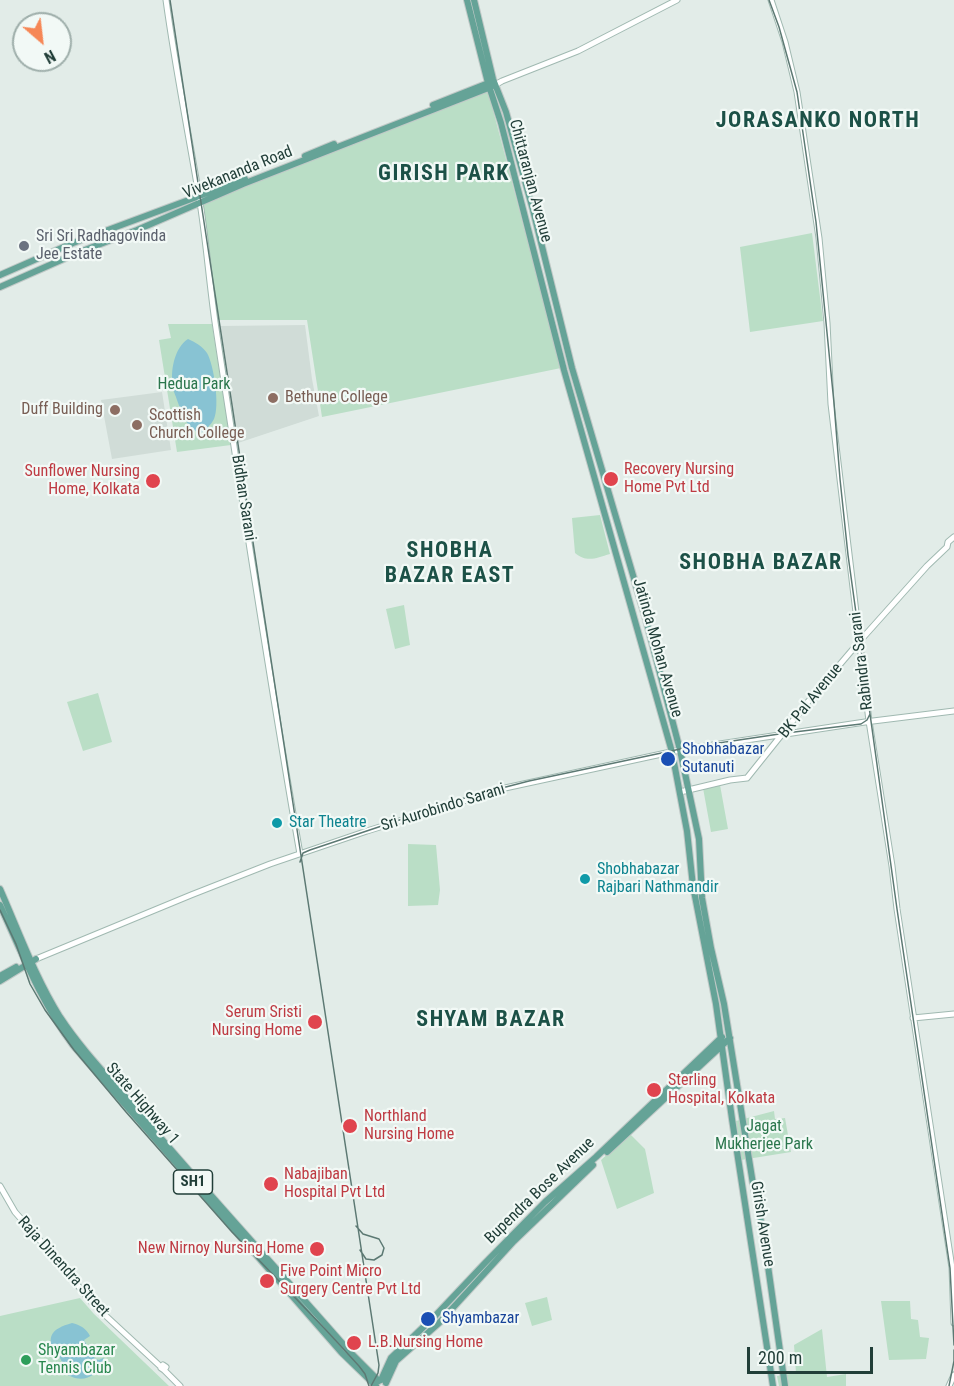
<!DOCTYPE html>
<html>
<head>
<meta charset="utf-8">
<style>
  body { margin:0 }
  #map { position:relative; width:954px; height:1386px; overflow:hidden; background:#e2ece8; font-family:"Roboto Condensed",sans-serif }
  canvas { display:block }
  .north { position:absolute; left:12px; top:12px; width:60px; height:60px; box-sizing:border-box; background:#f2f9f6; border:2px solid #9eaeaa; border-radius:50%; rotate:152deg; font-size:16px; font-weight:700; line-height:24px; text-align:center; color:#213e38 }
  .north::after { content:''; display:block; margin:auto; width:21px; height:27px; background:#f68756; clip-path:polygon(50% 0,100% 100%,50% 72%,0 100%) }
  .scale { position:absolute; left:747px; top:1347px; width:126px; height:27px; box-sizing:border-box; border:3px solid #213e38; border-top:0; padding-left:8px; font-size:18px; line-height:21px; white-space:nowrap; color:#213e38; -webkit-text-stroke:4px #f2f9f6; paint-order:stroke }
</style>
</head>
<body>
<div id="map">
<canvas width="954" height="1386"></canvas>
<div class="north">N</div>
<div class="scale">200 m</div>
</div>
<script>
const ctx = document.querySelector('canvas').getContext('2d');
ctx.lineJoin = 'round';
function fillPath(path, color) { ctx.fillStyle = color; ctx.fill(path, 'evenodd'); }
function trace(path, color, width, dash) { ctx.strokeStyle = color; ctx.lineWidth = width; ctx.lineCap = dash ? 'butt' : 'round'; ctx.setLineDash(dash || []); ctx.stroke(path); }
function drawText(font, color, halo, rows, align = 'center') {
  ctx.font = font + ' "Roboto Condensed",sans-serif'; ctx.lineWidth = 4.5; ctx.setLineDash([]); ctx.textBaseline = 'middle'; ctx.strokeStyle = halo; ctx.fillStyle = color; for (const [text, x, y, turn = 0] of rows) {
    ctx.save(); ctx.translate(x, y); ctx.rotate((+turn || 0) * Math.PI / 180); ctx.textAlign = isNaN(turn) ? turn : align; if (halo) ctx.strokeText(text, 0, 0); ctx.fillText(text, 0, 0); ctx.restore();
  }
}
fillPath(new Path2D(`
  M305 325 312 379 319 416 238 443 220 326Z
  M162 392 171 450 112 459 101 400Z`), '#d0dcd7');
fillPath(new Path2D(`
  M488 91 561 368 322 417 307 320H215L199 200Z
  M812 233 823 321 750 332 740 247Z
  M168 324H212L231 445 177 452 159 340 171 338Z
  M600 515 610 554C596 558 587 563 575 553L572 518Z
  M404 605 410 645 395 649 386 609Z
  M98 693 112 742 83 751 67 702Z
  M720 785 728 829 711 832 703 788Z
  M408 844 436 845 440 890 438 905 408 906Z
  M774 1111 775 1119 785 1118 791 1152 741 1160 736 1121Z
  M630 1134 645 1149 654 1193 617 1209 601 1160Z
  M547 1297 552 1320 532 1326 525 1303Z
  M80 1298 94 1314 169 1386H0V1316Z
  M881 1301H910L911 1319 918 1320 920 1337 929 1338 926 1359 889 1360Z
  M822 1329 827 1377 846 1374V1386H779L777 1376 796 1373 794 1345Z`), '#badec6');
fillPath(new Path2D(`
  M188 339C195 342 202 346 207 353 214 365 220 406 214 419 211 425 206 429 201 433 186 429 182 413 177 400 176 396 173 391 173 387 170 372 174 348 188 339Z
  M72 1323C80 1325 86 1328 90 1336L84 1340 91 1353 97 1346 106 1351 105 1353 96 1351 93 1355 95 1359 99 1360 103 1358 106 1361C94 1379 80 1385 62 1371L64 1366 58 1354 55 1356C46 1336 51 1329 72 1323Z`), '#88c3d3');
const secondary = new Path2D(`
  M166 0C175 66 188 131 199 196 206 238 209 280 215 322 242 500 269 677 300 854
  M771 0 785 42 797 92 819 238 827 323 831 404 869 721 892 866 897 909 952 1268 954 1323
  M495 85 502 81 578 51 677 0
  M680 792 730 780 747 778 807 703 859 642 927 566 947 547 948 542 954 537
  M36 959 191 895 270 864 367 831 505 788 680 750 865 722 954 711
  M913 1018 954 1014
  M0 1186 15 1212 52 1254 93 1304 161 1367
  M163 1365 166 1367 164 1370 161 1368Z
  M164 1370 180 1386
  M949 1386 954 1375`);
const primary = new Path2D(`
  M467 0 488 83 501 123 564 370 672 752 687 831 693 886 716 1004 732 1119 773 1386
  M474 0 493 79 506 112 533 210 572 368 645 616 680 750 699 839 702 898 711 948 724 1004 753 1184 763 1231 785 1386
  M433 105 491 82
  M305 156 334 144
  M0 275 73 243 245 179
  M0 287 77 253 137 230 243 184 491 87
  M0 889C19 932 35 977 60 1017 83 1052 114 1083 141 1115 209 1195 280 1272 349 1351L379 1381
  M0 905C22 953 41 1002 73 1045L342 1353 376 1386
  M0 976 16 967
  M0 981 36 959
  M607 1152 730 1038
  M381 1380 391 1358 435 1316 485 1263 545 1202 596 1157 722 1037
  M386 1383 396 1361 439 1323 514 1241 593 1165`);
trace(secondary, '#a0b9b1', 7);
trace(primary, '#c1c9c7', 8);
trace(secondary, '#fff', 5);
trace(primary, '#65a397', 6);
trace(new Path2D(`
  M170 0 379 1365 378 1373 371 1386
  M769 0 779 27 797 92 816 222 834 403 840 479 848 555 897 909 950 1268 954 1345
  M300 862 303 853 310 850 471 796 529 781 685 748 786 733 861 724 867 720 870 714
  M0 910 16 944 30 984 45 1010 74 1050 126 1112 232 1232 326 1330 359 1366 365 1374 369 1386
  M356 1226 363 1234 379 1239 384 1248 382 1255 374 1260 366 1259 360 1250
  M949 1386 954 1361V1350`), '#5c7973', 1.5);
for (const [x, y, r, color] of [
  [24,246,6,"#6b7280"],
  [273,398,6,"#8d6e63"],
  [115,410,6,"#8d6e63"],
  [137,425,6,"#8d6e63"],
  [611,479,8,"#e0444e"],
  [153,481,8,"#e0444e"],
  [668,759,8,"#1a4fb4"],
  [277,823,6,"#0f9aa8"],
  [585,879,6,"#0f9aa8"],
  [315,1022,8,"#e0444e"],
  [654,1090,8,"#e0444e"],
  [350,1126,8,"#e0444e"],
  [271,1184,8,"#e0444e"],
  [317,1249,8,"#e0444e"],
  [267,1281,8,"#e0444e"],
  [428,1319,8,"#1a4fb4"],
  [354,1343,8,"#e0444e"],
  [26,1360,6,"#2e9e5b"]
]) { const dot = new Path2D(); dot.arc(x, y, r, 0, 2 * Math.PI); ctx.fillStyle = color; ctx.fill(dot); trace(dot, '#f2f9f6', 2); }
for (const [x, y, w] of [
  [193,1182,39]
]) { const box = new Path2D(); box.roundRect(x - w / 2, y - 12, w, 24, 4.5); ctx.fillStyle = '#f2f9f6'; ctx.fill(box); trace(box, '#213e38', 1.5); }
drawText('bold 15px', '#213e38', null, [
  ["SH1",193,1182]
]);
drawText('16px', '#213e38', '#f2f9f6', [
  ["Vivekananda Road",238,173,-22],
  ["Chittaranjan Avenue",530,181,75],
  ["Bidhan Sarani",243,498,81],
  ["Jatinda Mohan Avenue",657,648,74],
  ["Rabindra Sarani",862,661,-97],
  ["BK Pal Avenue",811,701,-51],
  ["Sri Aurobindo Sarani",443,808,-17],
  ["State Highway 1",142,1104,49],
  ["Bupendra Bose Avenue",540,1191,-44],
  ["Girish Avenue",762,1224,81],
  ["Raja Dinendra Street",63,1267,48]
]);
drawText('16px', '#5b616d', '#f2f9f6', [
  ["Sri Sri Radhagovinda",36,237],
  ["Jee Estate",36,255]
], 'left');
drawText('16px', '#2a764c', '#f2f9f6', [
  ["Hedua Park",194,385],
  ["Jagat",764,1127],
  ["Mukherjee Park",764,1145]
]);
drawText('16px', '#785e54', '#f2f9f6', [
  ["Bethune College",285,398],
  ["Duff Building",103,410,"right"],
  ["Scottish",149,416],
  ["Church College",149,434]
], 'left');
drawText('16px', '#be3a42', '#f2f9f6', [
  ["Recovery Nursing",624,470],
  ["Home Pvt Ltd",624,488],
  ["Sunflower Nursing",140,472,"right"],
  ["Home, Kolkata",140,490,"right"],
  ["Serum Sristi",302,1013,"right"],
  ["Nursing Home",302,1031,"right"],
  ["Sterling",668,1081],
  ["Hospital, Kolkata",668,1099],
  ["Northland",364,1117],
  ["Nursing Home",364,1135],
  ["Nabajiban",284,1175],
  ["Hospital Pvt Ltd",284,1193],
  ["New Nirnoy Nursing Home",304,1249,"right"],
  ["Five Point Micro",280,1272],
  ["Surgery Centre Pvt Ltd",280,1290],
  ["L.B.Nursing Home",368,1343]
], 'left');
drawText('16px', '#164399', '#f2f9f6', [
  ["Shobhabazar",682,750],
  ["Sutanuti",682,768],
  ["Shyambazar",442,1319]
], 'left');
drawText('16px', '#0d838f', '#f2f9f6', [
  ["Star Theatre",289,823],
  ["Shobhabazar",597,870],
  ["Rajbari Nathmandir",597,888]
], 'left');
drawText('16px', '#27864d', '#f2f9f6', [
  ["Shyambazar",38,1351],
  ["Tennis Club",38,1369]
], 'left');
ctx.letterSpacing = '1.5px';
drawText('bold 22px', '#1c5147', '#f2f9f6', [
  ["JORASANKO NORTH",818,121],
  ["GIRISH PARK",444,174],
  ["SHOBHA",450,551],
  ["BAZAR EAST",450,576],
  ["SHOBHA BAZAR",761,563],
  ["SHYAM BAZAR",491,1020]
]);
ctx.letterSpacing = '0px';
</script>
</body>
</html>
